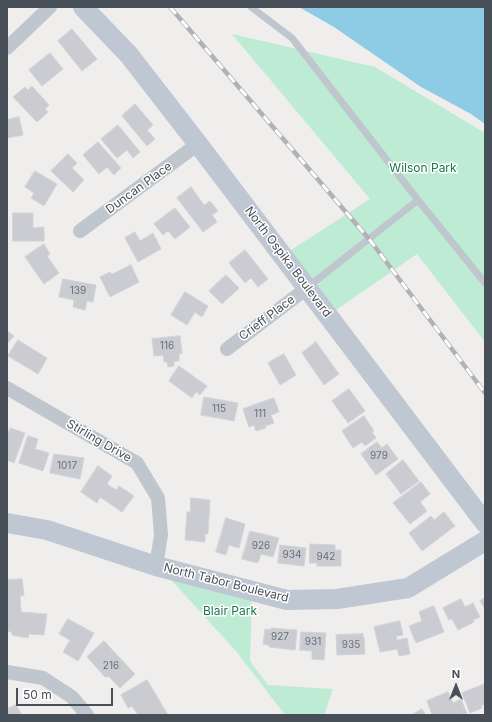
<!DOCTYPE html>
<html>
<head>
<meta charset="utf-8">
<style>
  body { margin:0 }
  #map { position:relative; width:492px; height:722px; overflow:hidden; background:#f0eded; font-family:Inter,sans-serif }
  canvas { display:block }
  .frame { position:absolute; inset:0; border:8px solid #474f59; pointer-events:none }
  .north { position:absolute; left:436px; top:666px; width:40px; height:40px; -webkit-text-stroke:3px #fff; paint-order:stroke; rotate:0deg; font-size:11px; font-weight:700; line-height:16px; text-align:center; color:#474f59 }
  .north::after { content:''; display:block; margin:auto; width:14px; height:18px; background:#474f59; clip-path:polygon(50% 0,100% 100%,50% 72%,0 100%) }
  .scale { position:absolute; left:16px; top:688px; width:97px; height:18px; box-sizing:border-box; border:2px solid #474f59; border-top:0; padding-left:5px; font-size:12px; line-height:14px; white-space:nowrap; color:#474f59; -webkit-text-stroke:3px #fff; paint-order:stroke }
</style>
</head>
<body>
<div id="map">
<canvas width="492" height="722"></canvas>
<div class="frame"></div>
<div class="north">N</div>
<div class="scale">50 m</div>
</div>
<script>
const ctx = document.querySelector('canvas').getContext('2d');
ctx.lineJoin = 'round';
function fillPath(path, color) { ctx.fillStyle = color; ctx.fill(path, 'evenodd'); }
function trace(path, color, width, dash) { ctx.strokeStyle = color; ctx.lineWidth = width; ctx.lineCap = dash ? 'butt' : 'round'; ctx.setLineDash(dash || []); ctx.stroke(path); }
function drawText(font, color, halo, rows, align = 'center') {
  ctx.font = font + ' Inter,sans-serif'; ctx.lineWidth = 3; ctx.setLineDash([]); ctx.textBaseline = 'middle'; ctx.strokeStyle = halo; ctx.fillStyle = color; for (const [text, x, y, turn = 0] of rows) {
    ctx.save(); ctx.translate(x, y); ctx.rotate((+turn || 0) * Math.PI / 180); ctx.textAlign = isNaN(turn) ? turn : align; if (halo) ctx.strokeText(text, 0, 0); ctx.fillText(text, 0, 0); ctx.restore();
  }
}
fillPath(new Path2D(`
  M232 34 375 67 485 133V342L417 254 333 312 288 252 370 199Z
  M162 570 252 594 250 661 268 685 333 689 324 715H285L236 651Z`), '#beebd3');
fillPath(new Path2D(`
  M299 7H485V124L471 114 421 87 334 27Z`), '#8ecbe5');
const building = new Path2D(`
  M72 29 97 59 82 71 58 41Z
  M50 53 63 69 42 86 29 70Z
  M32 86 49 105 45 109 48 112 37 122 13 97 25 87 28 90Z
  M135 104 153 125 147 130 155 139 147 146 122 116Z
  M19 117 23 135 7 138V120Z
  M118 125 140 152 133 158 127 150 117 158 101 139Z
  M98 142 121 168 114 175 107 167 99 174 83 155Z
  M68 154 77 163 72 168 84 180 73 192 51 171Z
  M35 171 57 184 44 206 31 198 34 193 25 187Z
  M191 187 204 205 210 201 218 211 212 215 217 222 203 232 177 198Z
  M175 208 190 227 175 239 168 231 163 235 154 224Z
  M13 213H33V228L44 227V241H13Z
  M135 232 140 241 153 233 161 249 138 262 125 238Z
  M44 244 50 254 47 256 59 273 44 284 25 257Z
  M245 250 268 279 258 287 251 278 245 283 229 263Z
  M131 265 139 282 110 297 100 277 110 272 112 274Z
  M226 275 239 288 222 304 209 291Z
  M63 279 96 285 93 302 87 301 85 310 73 307 74 300 59 297Z
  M185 292 208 306 202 317 195 312 187 325 171 315Z
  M7 331 14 336 7 344Z
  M180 336 182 353 179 354V361H174V366L168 367 167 362H164L163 355 154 356 152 339Z
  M18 340 47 358 38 374 8 356Z
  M316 342 339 374 324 385 302 353Z
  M284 354 296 375 280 385 268 363Z
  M179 366 207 386 200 395 196 392 192 398 169 381Z
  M349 389 365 411 348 423 332 401Z
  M204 397 238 403 234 421 201 415Z
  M274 398 279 412 271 415 274 423 265 426 266 428 256 431 254 425 249 427 243 409Z
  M364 416 374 431 372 432 376 438 365 446 362 442 353 448 342 431Z
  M10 428 25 433 14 463 7 460V438Z
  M28 436 38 439 35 449 49 453 43 471 19 463Z
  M377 442 382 448 387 444 398 459 376 475 361 454Z
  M54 454 84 458 80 479 50 473Z
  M403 460 419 481 401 494 386 474Z
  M98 466 112 476 107 484 116 490 119 486 134 496 122 512 100 497 97 503 81 492Z
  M421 482 430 494 420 502 427 511 410 524 393 503Z
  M191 498 210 500 208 534H205V542L185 540 187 512H190Z
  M444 512 455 526 422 551 409 533 431 516 434 520Z
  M226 518 245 524 239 548 229 545 226 555 216 552Z
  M250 531 279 538 273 557 261 554 258 563 242 559Z
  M310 544 335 545V550H341V566H317V563H310Z
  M280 545 306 548 304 566 278 563Z
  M22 579 24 595 20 596 21 612 47 614 44 635 29 634 28 638 12 635V632L7 631V580Z
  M485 598V609L480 601Z
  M461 599 465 607 473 603 480 617 473 620 474 622 458 630 452 619 449 620 443 608Z
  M434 606 444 632 416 643 409 626 422 621 419 612Z
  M68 619 94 633 78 661 63 652 70 640 59 634Z
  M400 621 403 635 396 636 397 640 407 638 410 654 399 656 397 649 380 652 374 627Z
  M271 628 297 630 295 650 269 647V645L263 644 265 629 271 630Z
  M301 632 326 633 324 660 312 659V651L300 650Z
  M363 634V637H364L365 654 337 655 336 635Z
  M104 641 135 674 120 688 108 676 106 678 87 657Z
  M147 680 168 715H138L132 706 128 708 121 695Z
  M485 684V704L481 706 482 708 470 713 462 693Z
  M448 692 453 703 461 699 467 714 432 715 427 701Z
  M16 705 22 715H7V709Z
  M422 709 426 715H412Z`);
fillPath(building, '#caccd2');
trace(building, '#d1d3d8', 1);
trace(new Path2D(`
  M251 7 292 38 418 200 485 283
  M308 287 418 200`), '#bfc6ce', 7);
trace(new Path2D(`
  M7 48 50 7
  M80 231 198 144
  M227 349 307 288
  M7 388 137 463 158 498 161 535 156 566
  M7 672 43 678 72 697 87 715`), '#bfc6ce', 14);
trace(new Path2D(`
  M83 7 129 55 198 144 485 523
  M7 523 47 530 156 566 287 600 337 599 408 588 485 541`), '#bfc7d3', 20);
const rail = new Path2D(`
  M170 7 369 239 485 393`);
trace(rail, '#b0b2b7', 4.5);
trace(rail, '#fff', 3, [9]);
drawText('10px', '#686e77', null, [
  ["139",78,291],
  ["116",167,346],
  ["115",219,409],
  ["111",260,414],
  ["979",379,456],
  ["1017",67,466],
  ["926",261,546],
  ["934",292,555],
  ["942",326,557],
  ["927",280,637],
  ["931",313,642],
  ["935",351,645],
  ["216",111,666]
]);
drawText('12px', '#1d7550', '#fff', [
  ["Wilson Park",423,168],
  ["Blair Park",230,611]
]);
drawText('12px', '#474f59', '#fff', [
  ["Duncan Place",139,188,-36],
  ["North Ospika Boulevard",288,262,53],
  ["Crieff Place",267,318,-37],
  ["Stirling Drive",99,441,30],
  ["North Tabor Boulevard",226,583,14]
]);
</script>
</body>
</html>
